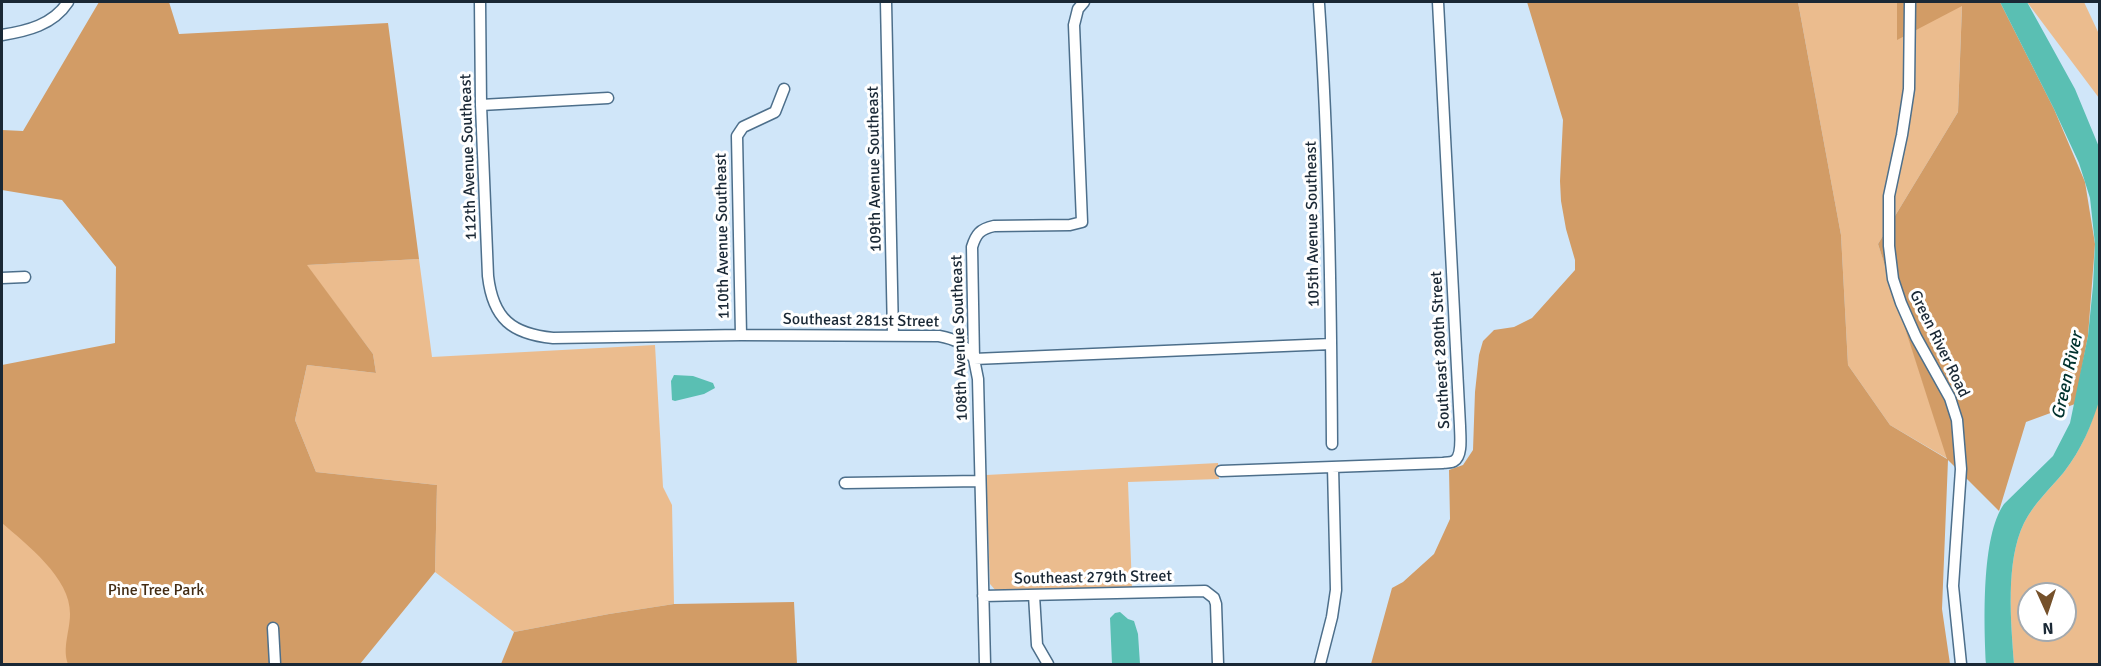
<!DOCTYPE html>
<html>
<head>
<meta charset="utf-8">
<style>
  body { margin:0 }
  #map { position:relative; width:2101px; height:666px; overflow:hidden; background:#d0e6f9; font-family:Signika,sans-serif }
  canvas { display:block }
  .frame { position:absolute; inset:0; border:3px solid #1a2835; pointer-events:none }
  .north { position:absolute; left:2017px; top:582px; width:60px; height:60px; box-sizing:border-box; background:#fff; border:2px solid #a3a9ae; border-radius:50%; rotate:177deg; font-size:16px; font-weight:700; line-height:24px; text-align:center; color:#1a2835 }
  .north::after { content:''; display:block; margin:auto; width:21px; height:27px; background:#75512b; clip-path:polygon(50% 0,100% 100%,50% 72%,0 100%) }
</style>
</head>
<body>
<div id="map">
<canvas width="2101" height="666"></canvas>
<div class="frame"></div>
<div class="north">N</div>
</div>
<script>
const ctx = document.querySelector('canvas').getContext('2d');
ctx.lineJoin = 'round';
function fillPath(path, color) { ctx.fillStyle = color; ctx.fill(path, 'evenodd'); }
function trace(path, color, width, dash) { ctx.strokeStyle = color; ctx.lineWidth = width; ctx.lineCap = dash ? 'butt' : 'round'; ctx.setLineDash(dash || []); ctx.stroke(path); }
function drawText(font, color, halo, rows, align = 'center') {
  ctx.font = font + ' Signika,sans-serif'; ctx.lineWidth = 6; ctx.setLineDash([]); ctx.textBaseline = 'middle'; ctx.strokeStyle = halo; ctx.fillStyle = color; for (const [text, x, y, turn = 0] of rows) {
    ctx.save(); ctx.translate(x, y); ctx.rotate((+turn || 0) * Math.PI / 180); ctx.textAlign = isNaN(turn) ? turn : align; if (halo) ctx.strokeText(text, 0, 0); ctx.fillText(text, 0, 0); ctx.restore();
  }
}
fillPath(new Path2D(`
  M1798 2H1897V39L1962 5 1958 112 1878 244 1948 459 1890 425 1848 365 1841 235Z
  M2027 2H2084L2099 34V98Z
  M419 259 432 357 655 345 663 487 672 505 674 604 609 614 514 632 435 572 437 485 316 472 295 420 307 365 376 373 373 354 306 265Z
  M2099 398V664H2014C2011 622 2005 562 2024 523 2034 503 2050 489 2064 472 2081 450 2092 425 2099 398ZM2029 594H2065V630H2029Z
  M1218 463 1219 479 1128 482 1132 588 997 592 990 584 986 475Z
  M2 520 267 664H2Z`), '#ebbc8e');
fillPath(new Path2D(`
  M99 2H169L179 34 388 23 419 259 307 265 373 354 376 373 307 365 295 420 316 472 437 485 435 572 360 664H68C62 648 70 631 70 614 71 578 26 544 2 523V365L115 343 116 267 62 200 2 190V130L23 131Z
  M1527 2H1798L1841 235 1848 365 1890 425 1947 459 1878 244 1958 112 1962 6 1897 40V2H2000L2054 109 2085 182 2095 244 2088 336 2075 404 2026 422 1999 511 1948 460 1942 609 1950 664H1371L1392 588 1403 582 1434 554 1450 519 1449 470 1463 465 1473 450 1475 392 1479 355 1483 341 1494 330 1514 327 1532 318 1575 270V260L1566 229 1561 201 1560 181 1563 120Z
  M794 602 797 664H501L514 632 609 614 674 604Z`), '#d29c66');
fillPath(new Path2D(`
  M2000 2H2027L2075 89 2099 147 2100 398C2092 425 2081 450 2064 472 2050 489 2034 503 2024 523 2005 562 2011 622 2014 664H1986C1984 624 1981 536 2004 504L2053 456 2070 423 2088 336 2093 286 2095 244 2090 198 2079 163 2054 109Z
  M674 375 693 376 713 383 715 388 704 394 675 401 672 400 671 381Z
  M1120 612 1128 619 1134 621 1138 634 1140 664H1112L1110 618 1115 613Z`), '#5abfb3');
const minor = new Path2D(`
  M480 2 481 105 488 276C493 319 512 334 553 338L741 335 939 336C956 339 965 344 974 359
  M886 2 893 335
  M1910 2 1909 89 1902 135 1889 196V246L1893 279 1901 303 1916 337 1950 398 1957 420 1961 469 1953 586 1961 664
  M1319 4C1329 151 1331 297 1332 444
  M2 35C27 31 53 25 68 2
  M481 105 608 98
  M2 278 25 277
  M741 335 737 136 743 127 775 112 784 89
  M974 359 1331 344
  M1221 471 1443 463C1447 462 1451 463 1454 461 1463 456 1460 435 1460 426L1438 2
  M845 483 980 481
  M1034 595 1037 645 1048 664
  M983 596 1205 591 1214 598 1216 604 1218 664
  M273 628 275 664
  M985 664 978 379 974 359 972 247C976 234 980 229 994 226L1070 225 1082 222 1074 25 1078 9 1084 2
  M1320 664 1332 617 1336 590 1333 467`);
trace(minor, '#4d6f8b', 13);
trace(minor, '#fff', 10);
drawText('16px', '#1a2835', '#fff', [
  ["112th Avenue Southeast",469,157,-92],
  ["109th Avenue Southeast",875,169,-91],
  ["105th Avenue Southeast",1313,224,-91],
  ["110th Avenue Southeast",723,236,-91],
  ["Southeast 281st Street",861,321,1],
  ["108th Avenue Southeast",960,338,-92],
  ["Green River Road",1939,344,64],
  ["Southeast 280th Street",1441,350,-93],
  ["Southeast 279th Street",1093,578,-1]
]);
drawText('16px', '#432c14', '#fff', [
  ["Pine Tree Park",156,591]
]);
drawText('italic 18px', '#00322e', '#fff', [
  ["Green River",2068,376,-77]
]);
</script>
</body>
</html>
